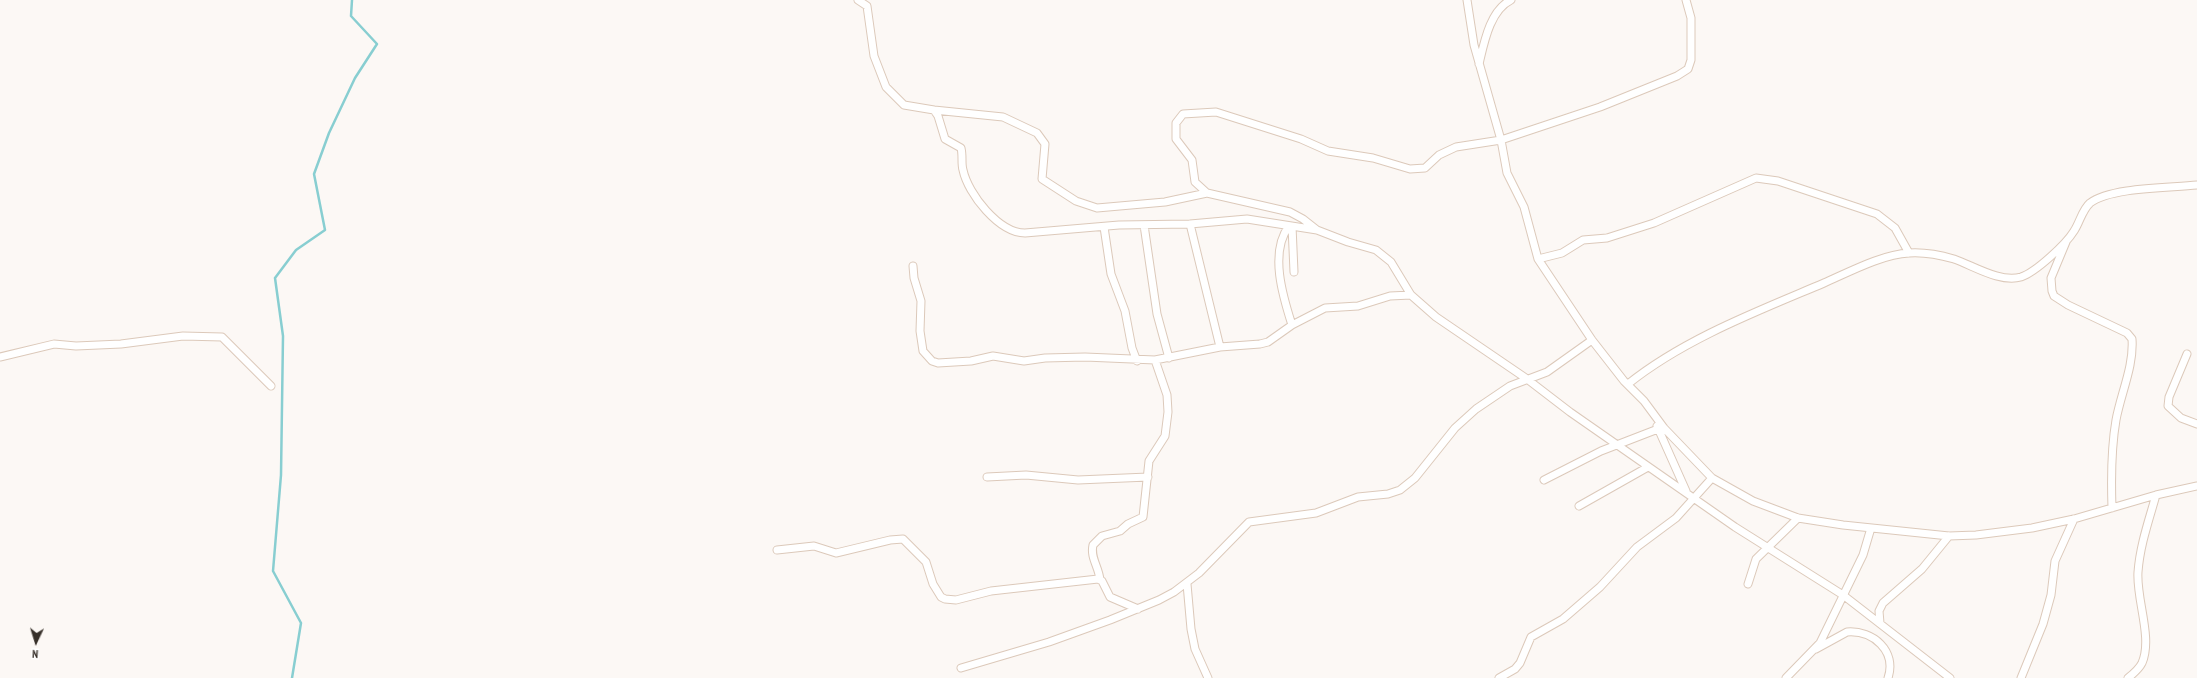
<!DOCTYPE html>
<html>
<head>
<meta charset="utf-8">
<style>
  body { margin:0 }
  #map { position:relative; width:2197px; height:678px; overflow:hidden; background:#fcf8f5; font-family:"PT Sans Narrow",sans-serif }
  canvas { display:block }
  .north { position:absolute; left:16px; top:622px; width:40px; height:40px; -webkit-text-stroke:3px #fff; paint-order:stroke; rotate:184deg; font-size:11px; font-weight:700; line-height:16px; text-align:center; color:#37302a }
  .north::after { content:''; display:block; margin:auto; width:14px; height:18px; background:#37302a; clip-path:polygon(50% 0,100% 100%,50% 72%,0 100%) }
</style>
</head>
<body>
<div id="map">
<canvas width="2197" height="678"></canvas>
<div class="north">N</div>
</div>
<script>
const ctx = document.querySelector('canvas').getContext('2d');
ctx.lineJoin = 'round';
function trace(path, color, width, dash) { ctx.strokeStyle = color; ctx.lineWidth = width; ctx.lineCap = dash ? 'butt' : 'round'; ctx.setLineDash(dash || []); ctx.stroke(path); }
trace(new Path2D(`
  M292 678 301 623 273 571 281 475 283 336 275 278 296 250 325 230 314 174 329 133 355 78 377 44 351 16 352 0`), '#88ced1', 2.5);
const street = new Path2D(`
  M858 0 867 6 874 56 886 87 904 105 934 110 938 116 945 139 961 148C963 156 961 163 963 170 968 194 999 233 1025 233L1119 225 1190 224 1247 219 1317 230 1348 242 1376 250 1391 262 1411 295 1436 317 1527 379 1570 412 1735 527 1843 595 1950 678
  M1467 0 1474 45 1501 140 1507 173 1524 207 1538 259 1592 340 1624 381 1644 401 1664 428 1712 478 1753 501 1798 518 1843 525 1949 536 1976 535 2032 528 2074 519 2156 495 2197 486
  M1479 64C1484 43 1490 10 1511 0
  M934 110 1003 117 1037 133 1045 144 1042 179 1076 201 1097 208 1165 202 1207 193 1290 212 1303 219 1317 230
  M1207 193 1195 182 1192 160 1176 139V123L1183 114 1216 112 1301 139 1328 151 1373 158 1410 169 1425 168 1439 155 1456 147 1501 140 1600 107 1677 76 1688 69 1691 60V18L1686 0
  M1190 224 1220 347
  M1144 225 1157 314 1169 358
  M1289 226C1269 252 1283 297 1292 325
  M1292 226 1294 272
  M1104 227 1111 274 1125 311 1132 348 1137 361
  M2066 242 2051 278 2052 291 2054 296 2068 305 2127 333 2132 339C2134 366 2121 393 2116 420 2111 449 2111 479 2112 508
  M1538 259 1562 253 1583 240 1607 238 1654 223 1756 178 1778 181 1877 214 1895 228 1909 253
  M913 266 914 278 921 301 920 331 923 351 932 361 938 363 971 361 993 356 1024 361 1045 358 1085 357 1155 360 1220 347 1260 344 1268 342 1292 325 1325 308 1358 306 1390 296 1411 295
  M2187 354 2169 397 2168 406 2181 418 2197 424
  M0 357 54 344 76 346 121 344 183 336 222 337 271 386
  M1628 384C1684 339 1758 311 1824 283 1849 272 1883 254 1909 253 1923 252 1940 255 1954 259 1974 266 2000 283 2021 277 2036 272 2066 244 2074 231 2080 222 2082 210 2090 203 2111 187 2170 188 2197 185
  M1657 426 1686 491
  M987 477 1026 475 1078 480 1148 477
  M1544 480 1601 451 1658 429
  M1579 506 1648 467
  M777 550 814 546 836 553 890 540 903 539 926 562 933 584 941 597 945 599 956 600 991 591 1098 579 1102 581 1110 597 1138 609
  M1100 580C1099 567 1090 558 1093 545L1102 536 1120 531 1128 524 1143 517 1149 461 1165 436 1168 412 1167 395 1155 360
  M1187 584 1191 629 1195 649 1208 678
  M1748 584 1756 559 1798 518
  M1880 623 1879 611 1883 603 1922 569 1949 536
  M1816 649 1847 632C1873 630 1897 651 1888 678
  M961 668 1049 642 1110 620 1159 600 1174 592 1199 573 1249 522 1316 513 1358 497 1388 494 1400 490 1415 478 1455 428 1476 409 1510 386 1547 372 1592 340
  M1499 678 1515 669 1520 663 1531 637 1563 619 1600 587 1637 547 1676 518 1712 478
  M1786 678 1820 643 1863 555 1871 528
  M2021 678 2043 624 2051 595 2055 561 2074 519
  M2128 678C2133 674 2139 669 2142 663 2153 638 2136 599 2138 572 2140 545 2149 520 2156 495`);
trace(street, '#dcc9ba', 9);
trace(street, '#fff', 7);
</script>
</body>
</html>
